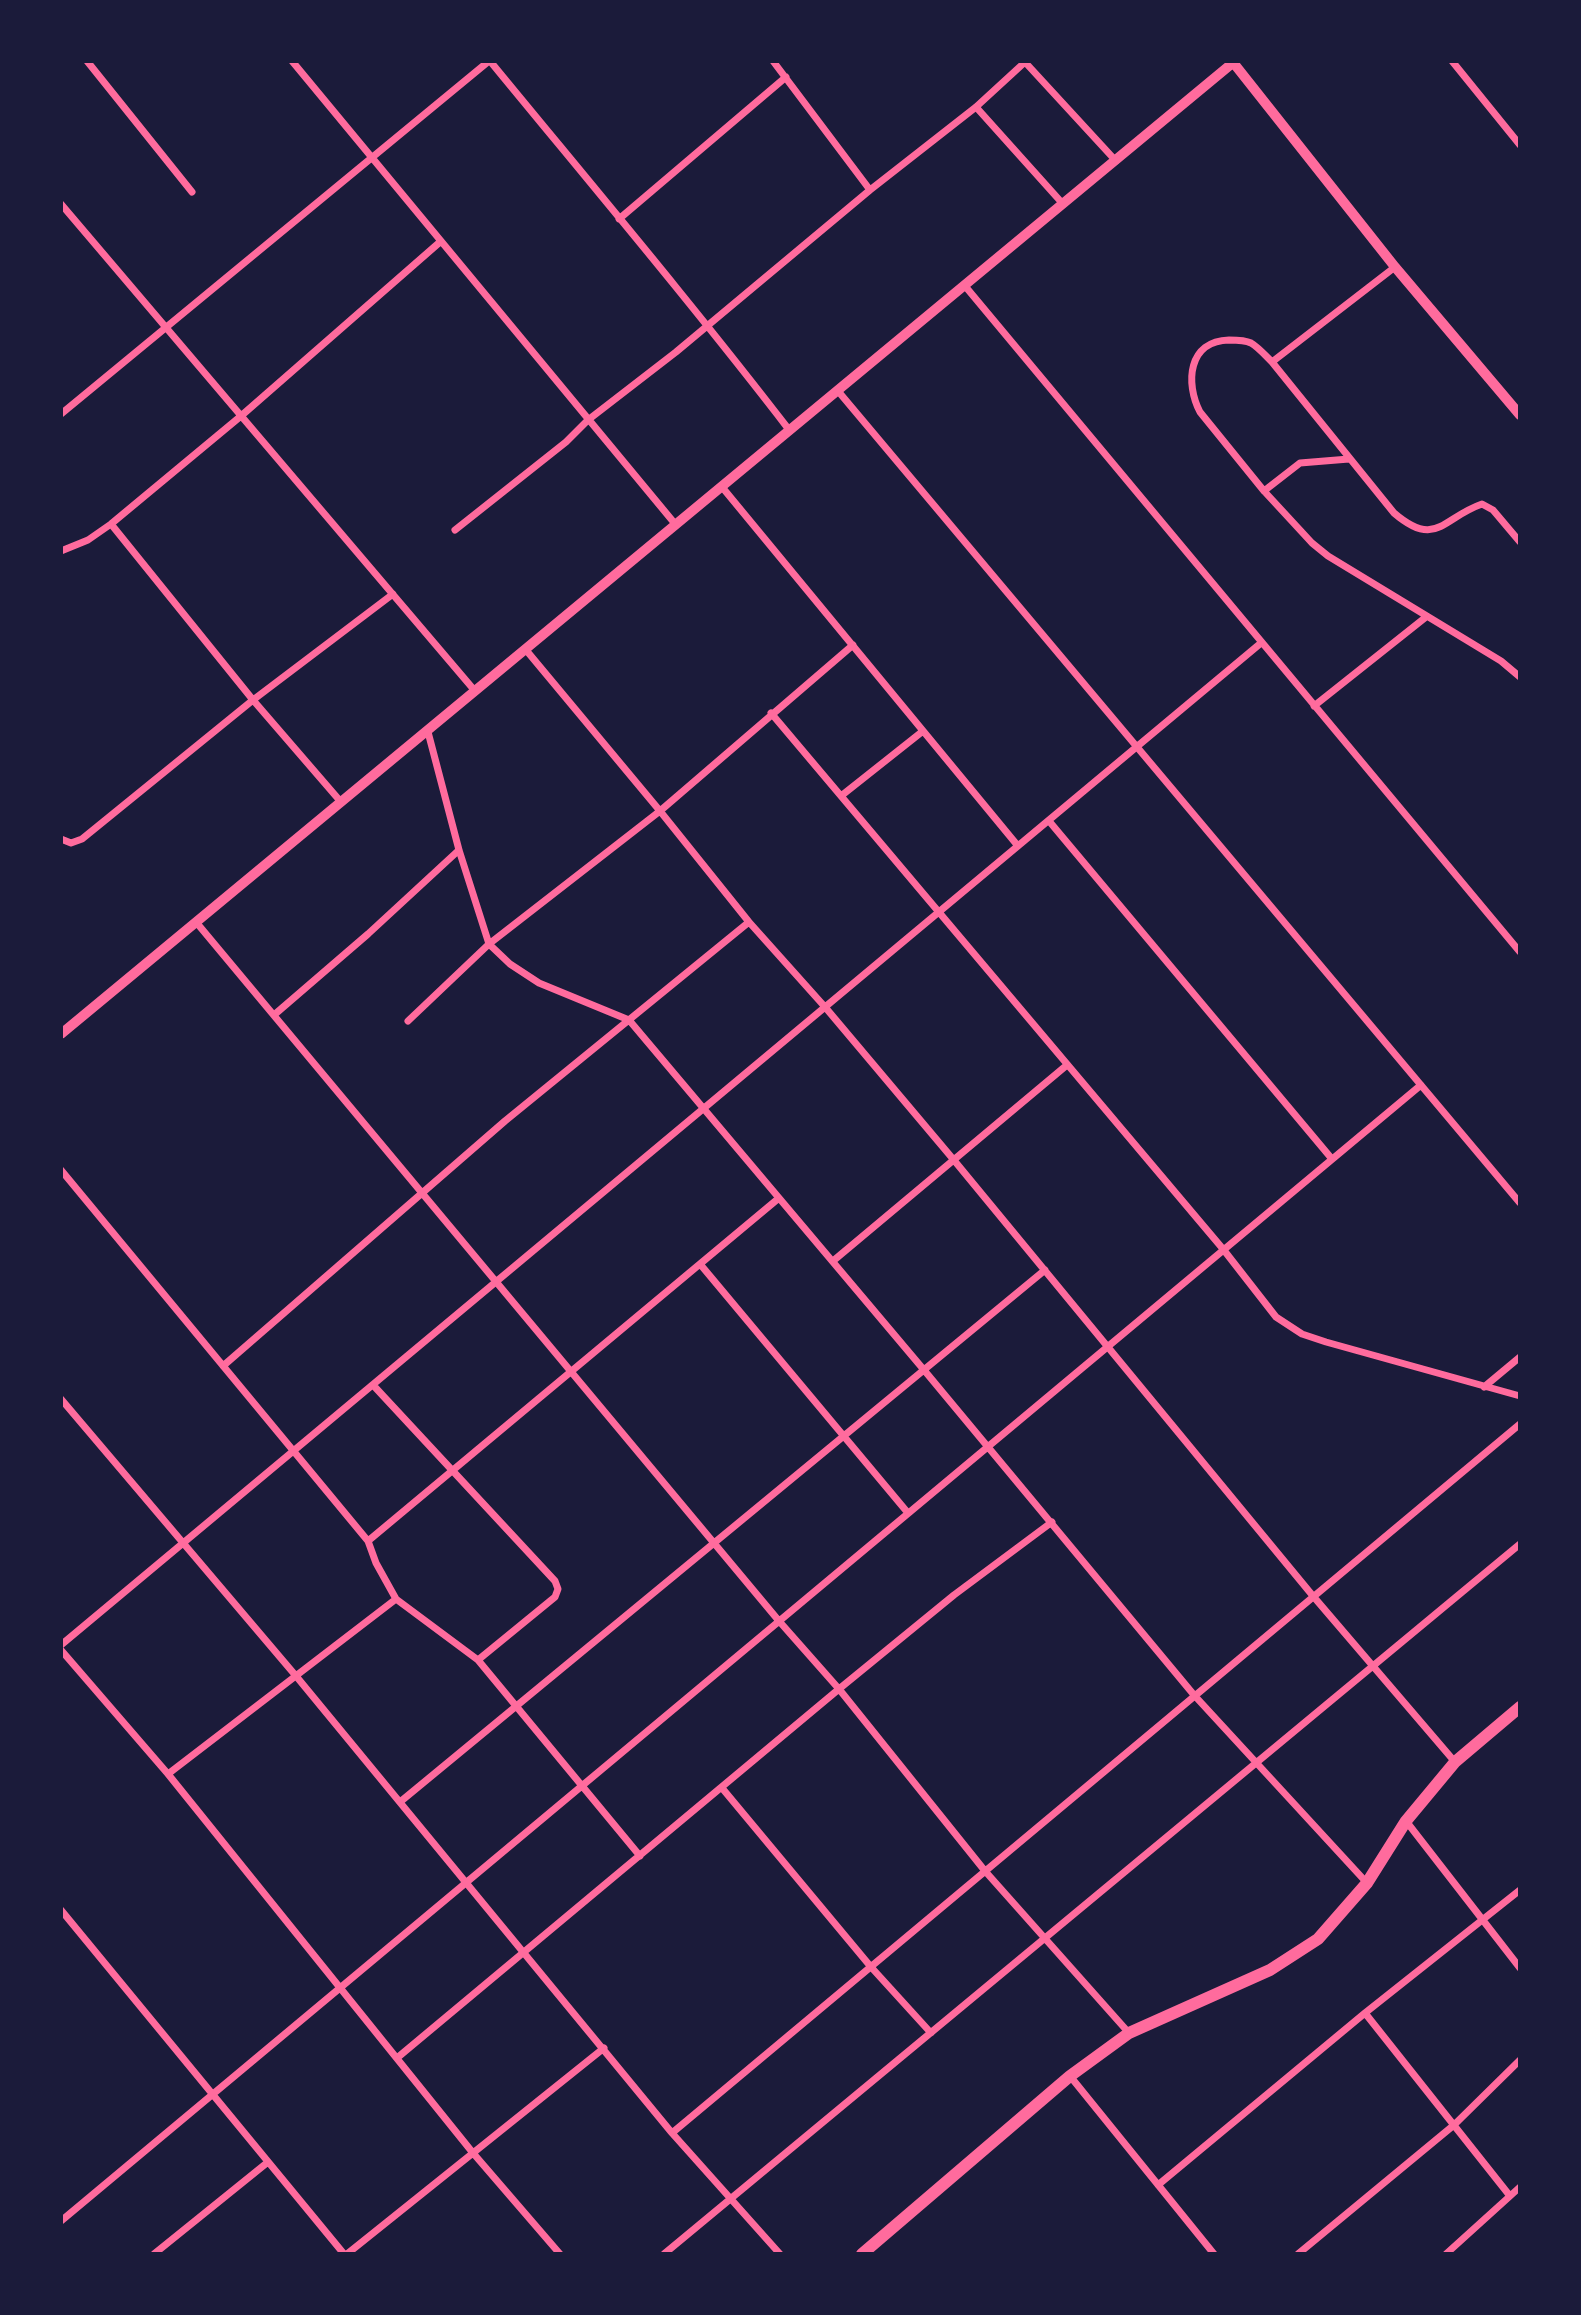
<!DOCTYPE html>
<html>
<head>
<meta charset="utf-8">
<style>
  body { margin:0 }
  #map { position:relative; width:1581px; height:2315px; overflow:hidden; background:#1b1b3a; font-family:Bitter,serif }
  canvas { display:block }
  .frame { position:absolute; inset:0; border:63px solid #1b1b3a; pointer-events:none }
</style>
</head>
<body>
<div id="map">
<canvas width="1581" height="2315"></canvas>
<div class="frame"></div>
</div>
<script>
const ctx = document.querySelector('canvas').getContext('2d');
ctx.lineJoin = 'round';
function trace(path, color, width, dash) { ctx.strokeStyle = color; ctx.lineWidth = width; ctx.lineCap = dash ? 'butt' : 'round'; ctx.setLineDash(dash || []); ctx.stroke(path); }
trace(new Path2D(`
  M87 61 192 192
  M292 61 676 525
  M490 61C591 184 693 305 790 431
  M773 61 870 190
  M1024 61 1116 161
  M1452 61 1520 145
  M976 107 1063 204
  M61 204 475 691
  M619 219 786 77
  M965 286 1520 952
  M1272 362 1395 267
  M838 391 1520 1203
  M61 414 489 61
  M722 487 1018 846
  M1264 491 1300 463 1349 459
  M111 524 253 700 341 802
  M455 530 566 442 588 420 676 352 870 190 976 107 1025 62
  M1520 542 1493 510 1482 504C1442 518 1436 549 1394 513L1272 362C1266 356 1258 347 1251 343 1245 340 1235 340 1229 340 1188 341 1185 383 1200 412L1264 491 1312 543 1328 556 1501 661 1520 677
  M61 551 88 540 111 524 241 416 440 242
  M526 650 660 811 749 922 825 1007 953 1159 1313 1596 1455 1762
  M1314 706 1426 617
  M771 713 1223 1249 1276 1317 1302 1334 1326 1342 1520 1396
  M428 732 459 850 489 944 510 964 539 983 629 1020 924 1370 1194 1695 1367 1883
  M841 796 923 731
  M1049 821 1332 1159
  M61 839 71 843 82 839 253 700 393 594
  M196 922 779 1621 839 1689 985 1871 1129 2033
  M274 1015 368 934 459 850
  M408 1021 489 944 660 811 853 645
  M61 1170 368 1541 376 1563 396 1599 478 1660 640 1856
  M833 1261 1067 1065
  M700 1264 908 1513
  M223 1366 505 1121 749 922
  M373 1385 555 1581 558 1589 555 1597 478 1660
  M1484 1387 1520 1357
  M61 1399 296 1676 672 2133 780 2254
  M368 1541 779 1198
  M61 1645 1261 643
  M61 1650 168 1774 473 2153 560 2254
  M168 1774 396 1599
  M722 1788 871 1967 931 2033
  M400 1802 1045 1270
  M1406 1821 1520 1968
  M61 1910 344 2254
  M1365 2013 1510 2196
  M397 2058 839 1689 954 1595 1052 1522
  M1070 2076 1214 2254
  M672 2133 1520 1424
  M1158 2185 1365 2013 1520 1890
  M61 2221 1421 1085
  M154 2254 268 2162
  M347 2254 604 2048
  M664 2254 1520 1544
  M1298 2254 1454 2125 1520 2060
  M1446 2254 1520 2187`), '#ff6b9d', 7);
trace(new Path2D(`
  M1232 61 1395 267 1520 415
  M61 1034 1235 61`), '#ff6b9d', 10);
trace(new Path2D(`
  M862 2254 1070 2076 1129 2033 1270 1970 1318 1939 1367 1883 1406 1821 1455 1762 1520 1707`), '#ff6b9d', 12);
</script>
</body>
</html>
